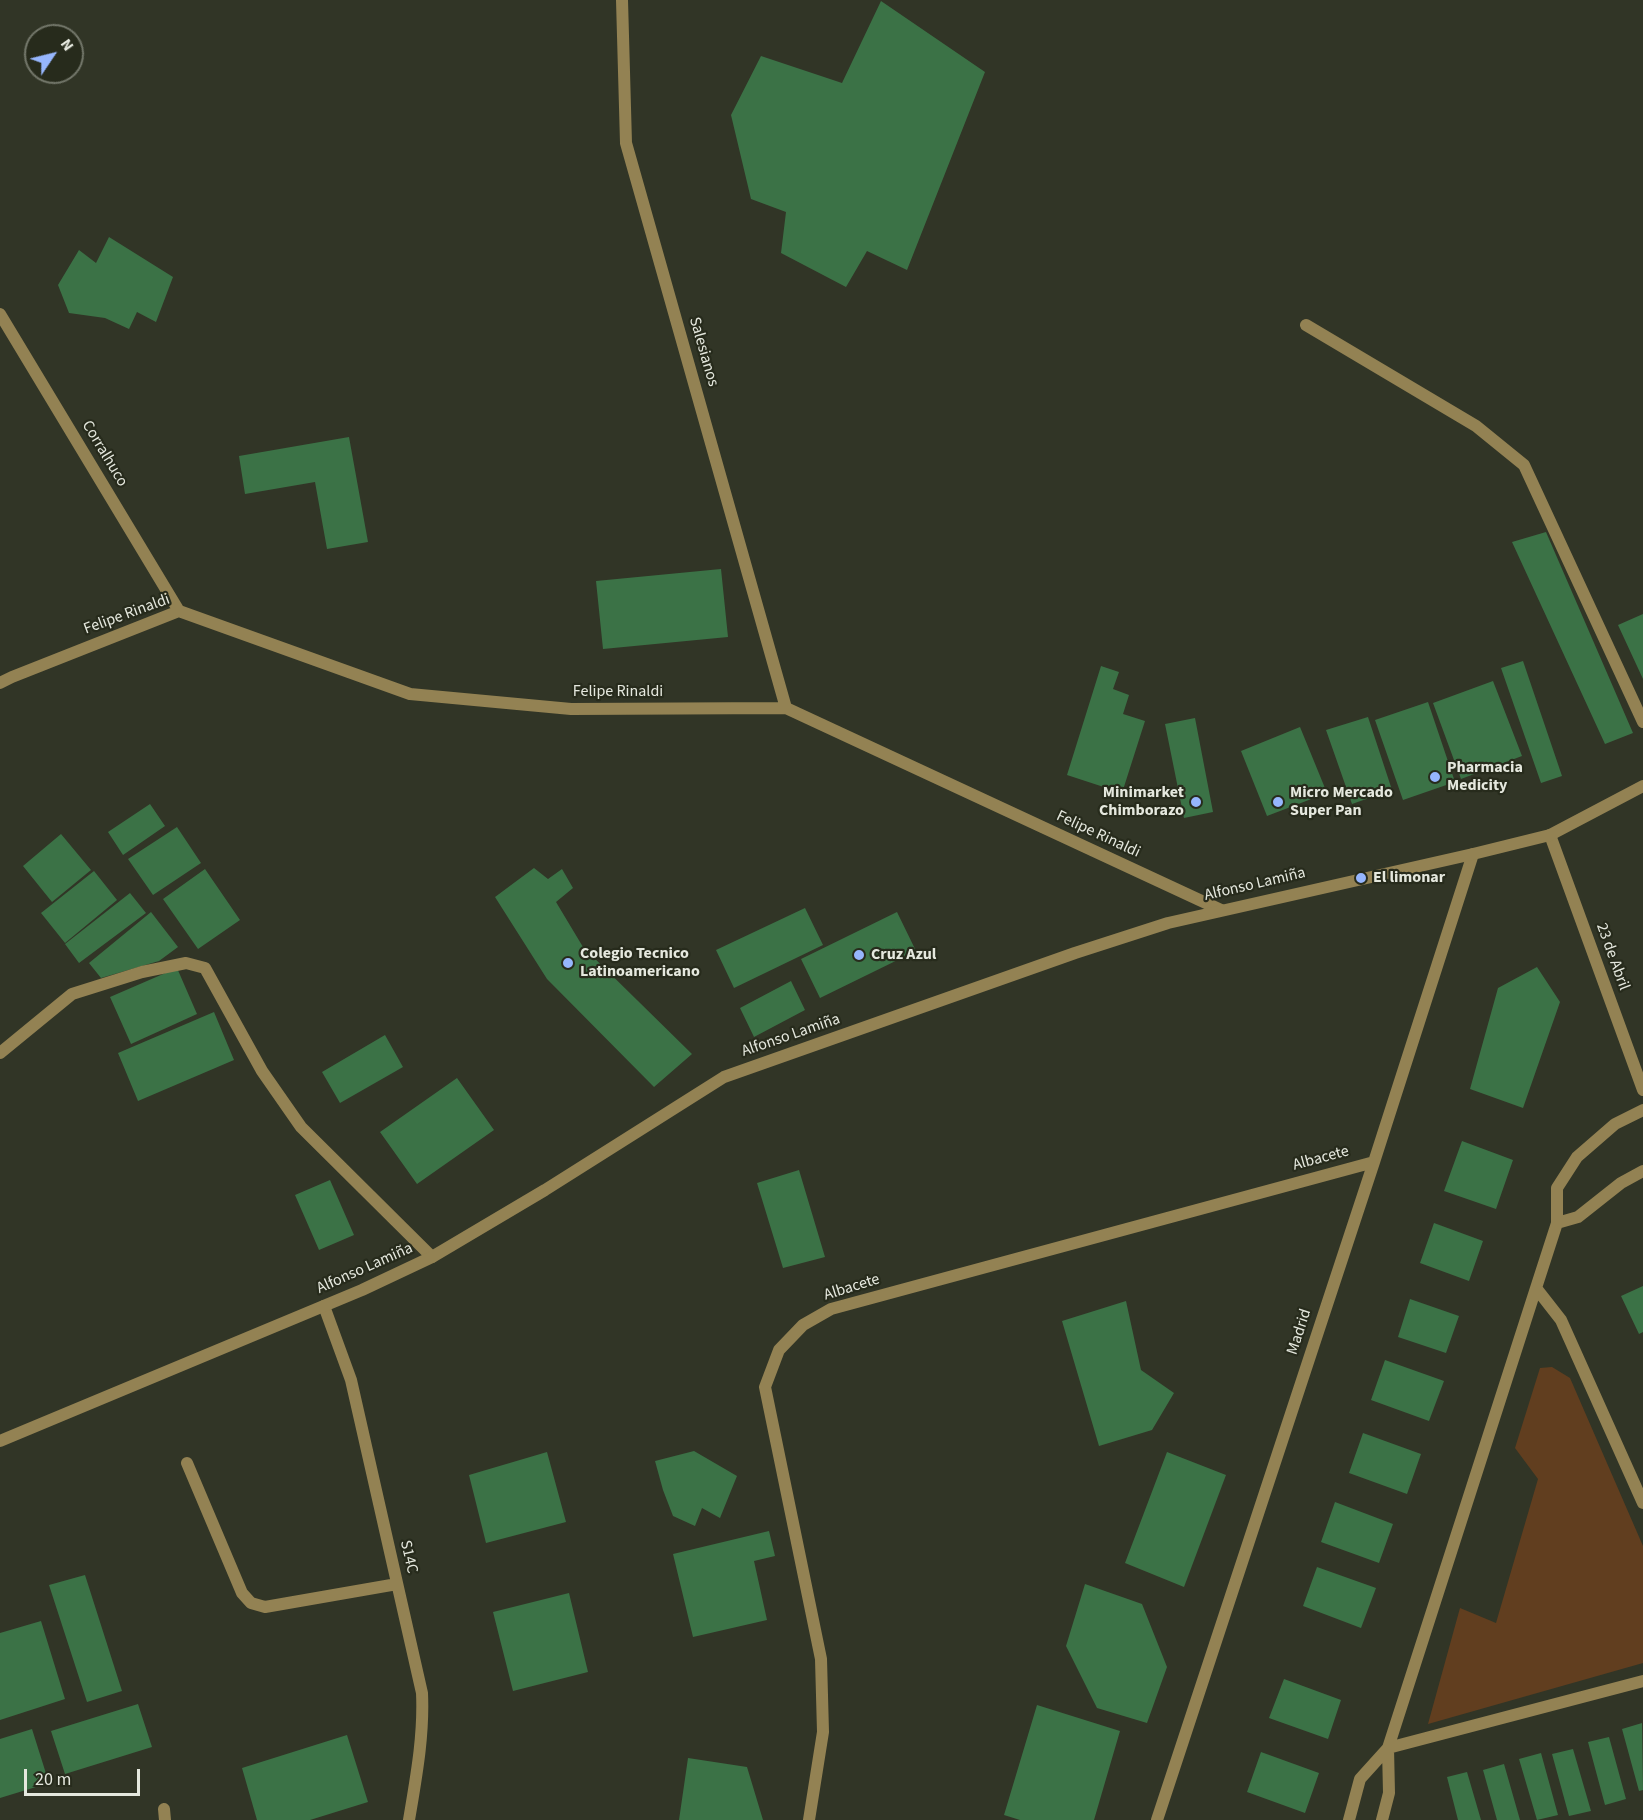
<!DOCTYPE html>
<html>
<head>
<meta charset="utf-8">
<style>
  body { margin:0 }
  #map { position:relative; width:1643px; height:1820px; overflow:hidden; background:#313526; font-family:"Source Sans 3",sans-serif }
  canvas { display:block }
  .north { position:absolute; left:24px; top:24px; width:60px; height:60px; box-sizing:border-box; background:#272b1c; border:2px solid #73776a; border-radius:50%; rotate:55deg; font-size:16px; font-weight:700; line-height:24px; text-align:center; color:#e5e8de }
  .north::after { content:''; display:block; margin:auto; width:21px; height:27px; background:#96b6fd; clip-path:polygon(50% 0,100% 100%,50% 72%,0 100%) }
  .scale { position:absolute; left:24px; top:1769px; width:116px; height:27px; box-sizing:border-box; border:3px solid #e5e8de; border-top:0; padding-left:8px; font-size:18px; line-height:21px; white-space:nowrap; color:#e5e8de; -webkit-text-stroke:4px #272b1c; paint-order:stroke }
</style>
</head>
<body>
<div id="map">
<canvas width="1643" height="1820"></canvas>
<div class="north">N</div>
<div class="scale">20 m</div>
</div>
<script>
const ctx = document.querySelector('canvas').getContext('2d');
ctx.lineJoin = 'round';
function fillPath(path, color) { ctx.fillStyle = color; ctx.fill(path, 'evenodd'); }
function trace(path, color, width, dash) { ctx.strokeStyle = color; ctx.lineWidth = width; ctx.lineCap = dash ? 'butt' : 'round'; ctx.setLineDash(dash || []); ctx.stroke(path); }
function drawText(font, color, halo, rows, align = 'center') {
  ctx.font = font + ' "Source Sans 3",sans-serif'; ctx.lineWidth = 4.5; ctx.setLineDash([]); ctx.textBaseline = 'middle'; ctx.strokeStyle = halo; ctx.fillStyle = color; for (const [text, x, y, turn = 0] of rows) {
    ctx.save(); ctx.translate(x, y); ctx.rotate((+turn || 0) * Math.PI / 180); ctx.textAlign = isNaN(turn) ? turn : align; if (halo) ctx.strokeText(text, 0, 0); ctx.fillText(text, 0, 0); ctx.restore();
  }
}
fillPath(new Path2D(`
  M1552 1367 1570 1378 1643 1546V1663L1428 1724 1460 1608 1496 1623 1538 1479 1515 1448 1540 1368Z`), '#613e1f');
fillPath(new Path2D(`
  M881 1 985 72 907 270 867 251 846 287 781 253 786 212 751 199 731 115 761 56 842 83Z
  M109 237 173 277 156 322 137 312 129 329 105 318 69 313 58 285 79 250 96 263Z
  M349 437 368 542 327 549 315 482 245 494 239 456Z
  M1546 532 1633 733 1605 744 1512 542Z
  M721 569 728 637 603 649 596 581Z
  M1643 614V679L1618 625Z
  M1523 661 1562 776 1541 783 1501 668Z
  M1101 666 1119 672 1113 689 1129 695 1123 714 1145 721 1122 793 1067 775Z
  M1493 681 1522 756 1461 779 1433 703Z
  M1428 702 1455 782 1403 800 1375 720Z
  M1368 717 1392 790 1352 804 1326 730Z
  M1195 718 1213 812 1184 818 1165 724Z
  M1300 727 1327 793 1267 816 1241 751Z
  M150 804 165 826 123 855 108 832Z
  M177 827 201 863 153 895 128 859Z
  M61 834 91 870 52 902 23 866Z
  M534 868 548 879 562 869 573 888 556 902 583 947 692 1054 654 1087 547 979 495 897Z
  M205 869 240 920 198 949 163 899Z
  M94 871 117 900 65 943 41 913Z
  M130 893 146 913 79 963 65 944Z
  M805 908 823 945 734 988 716 950Z
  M151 912 178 947 159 961 101 978 89 963Z
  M897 912 916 951 820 998 801 959Z
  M1537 967 1560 1002 1523 1108 1470 1089 1498 988Z
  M177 968 197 1014 131 1044 110 997Z
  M791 981 805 1010 754 1037 740 1008Z
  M214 1012 234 1060 138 1101 118 1053Z
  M385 1035 403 1067 340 1103 322 1072Z
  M457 1078 494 1130 417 1184 380 1132Z
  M1462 1141 1513 1160 1496 1209 1444 1191Z
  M799 1170 825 1257 783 1268 757 1183Z
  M330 1180 354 1235 319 1250 295 1195Z
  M1434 1223 1483 1241 1469 1281 1420 1263Z
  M1643 1286V1332L1639 1334 1621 1296Z
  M1410 1299 1459 1316 1446 1353 1398 1337Z
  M1126 1301 1141 1370 1174 1393 1152 1430 1099 1446 1062 1321Z
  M1385 1360 1444 1381 1429 1421 1371 1400Z
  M1363 1433 1421 1454 1407 1494 1349 1473Z
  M694 1451 737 1476 720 1518 702 1508 695 1526 673 1516 663 1490 655 1461Z
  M547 1452 566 1522 486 1543 469 1475Z
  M1167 1452 1226 1475 1184 1587 1125 1563Z
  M1335 1502 1393 1524 1379 1563 1321 1542Z
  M769 1531 775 1556 754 1561 767 1620 693 1637 673 1554Z
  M1317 1567 1376 1588 1361 1628 1303 1606Z
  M85 1575 122 1691 87 1702 49 1585Z
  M1085 1584 1142 1604 1167 1667 1147 1723 1097 1708 1066 1646Z
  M569 1593 588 1672 513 1691 493 1612Z
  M41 1621 65 1699 0 1720V1633Z
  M1284 1679 1341 1700 1328 1739 1269 1718Z
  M138 1704 152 1747 65 1774 51 1731Z
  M1037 1705 1120 1731 1094 1820H1020L1004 1815Z
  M1642 1723 1643 1790 1639 1791 1622 1729Z
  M32 1729 49 1783 0 1798V1739Z
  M347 1735 368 1802 310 1820H257L242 1768Z
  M1609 1737 1626 1799 1605 1805 1588 1742Z
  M1573 1749 1591 1811 1569 1816 1552 1754Z
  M1261 1752 1319 1773 1305 1813 1247 1792Z
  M1541 1753 1558 1815 1537 1820 1519 1759Z
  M688 1758 747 1767 763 1820H679Z
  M1504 1764 1520 1820H1497L1483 1770Z
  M1467 1772 1481 1820H1458L1447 1777Z`), '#3b7246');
trace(new Path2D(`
  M622 0 626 143 786 708
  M0 314 179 611
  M1306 325 1476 426 1524 465 1643 722
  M0 683 12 677 179 611 410 694 571 709 786 708 1221 910
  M1550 835 1643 1090
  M0 1053 72 994 142 972 186 963 205 968 262 1071 301 1127 432 1257
  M1643 1110 1615 1124 1577 1157 1557 1188V1223L1536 1288 1561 1320 1643 1503
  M1557 1223 1578 1217 1621 1183 1643 1171
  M324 1306 351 1380 422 1693C424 1736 416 1778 409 1820
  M187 1463 242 1593 251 1603 265 1607 397 1584
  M164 1809 165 1820
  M809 1820 823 1732 821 1659 765 1387 779 1350 803 1325 831 1309 1374 1162
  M1157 1820 1374 1162 1473 854
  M1349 1820 1360 1779 1388 1748 1643 1681
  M1382 1820 1389 1793 1388 1748 1536 1288`), '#938253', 12);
trace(new Path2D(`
  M0 1441 362 1290 432 1257 545 1190 724 1077 1075 953 1168 923 1473 854 1550 835 1643 786`), '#938253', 12);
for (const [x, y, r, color] of [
  [1435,777,6,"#96b6fd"],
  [1196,802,6,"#96b6fd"],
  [1278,802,6,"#96b6fd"],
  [1361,878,6,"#96b6fd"],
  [859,955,6,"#96b6fd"],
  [568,963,6,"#96b6fd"]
]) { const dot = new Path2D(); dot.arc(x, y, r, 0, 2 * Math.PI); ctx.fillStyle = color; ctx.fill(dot); trace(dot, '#272b1c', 2); }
drawText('16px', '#e5e8de', '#272b1c', [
  ["Salesianos",703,352,74],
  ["Corralhuco",104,454,59],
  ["Felipe Rinaldi",127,615,-20],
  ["Felipe Rinaldi",618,692],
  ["Felipe Rinaldi",1098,835,25],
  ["Alfonso Lamiña",1255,885,-13],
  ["23 de Abril",1612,957,70],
  ["Alfonso Lamiña",791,1036,-19],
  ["Albacete",1321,1159,-15],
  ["Alfonso Lamiña",365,1269,-24],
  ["Albacete",852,1288,-17],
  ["Madrid",1300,1332,-72],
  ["S14C",408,1557,77]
]);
drawText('bold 16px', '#e5e8de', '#272b1c', [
  ["Pharmacia",1447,768],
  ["Medicity",1447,786],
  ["Minimarket",1184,793,"right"],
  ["Chimborazo",1184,811,"right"],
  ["Micro Mercado",1290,793],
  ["Super Pan",1290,811],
  ["El limonar",1373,878],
  ["Colegio Tecnico",580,954],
  ["Latinoamericano",580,972],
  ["Cruz Azul",871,955]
], 'left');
</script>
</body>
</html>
